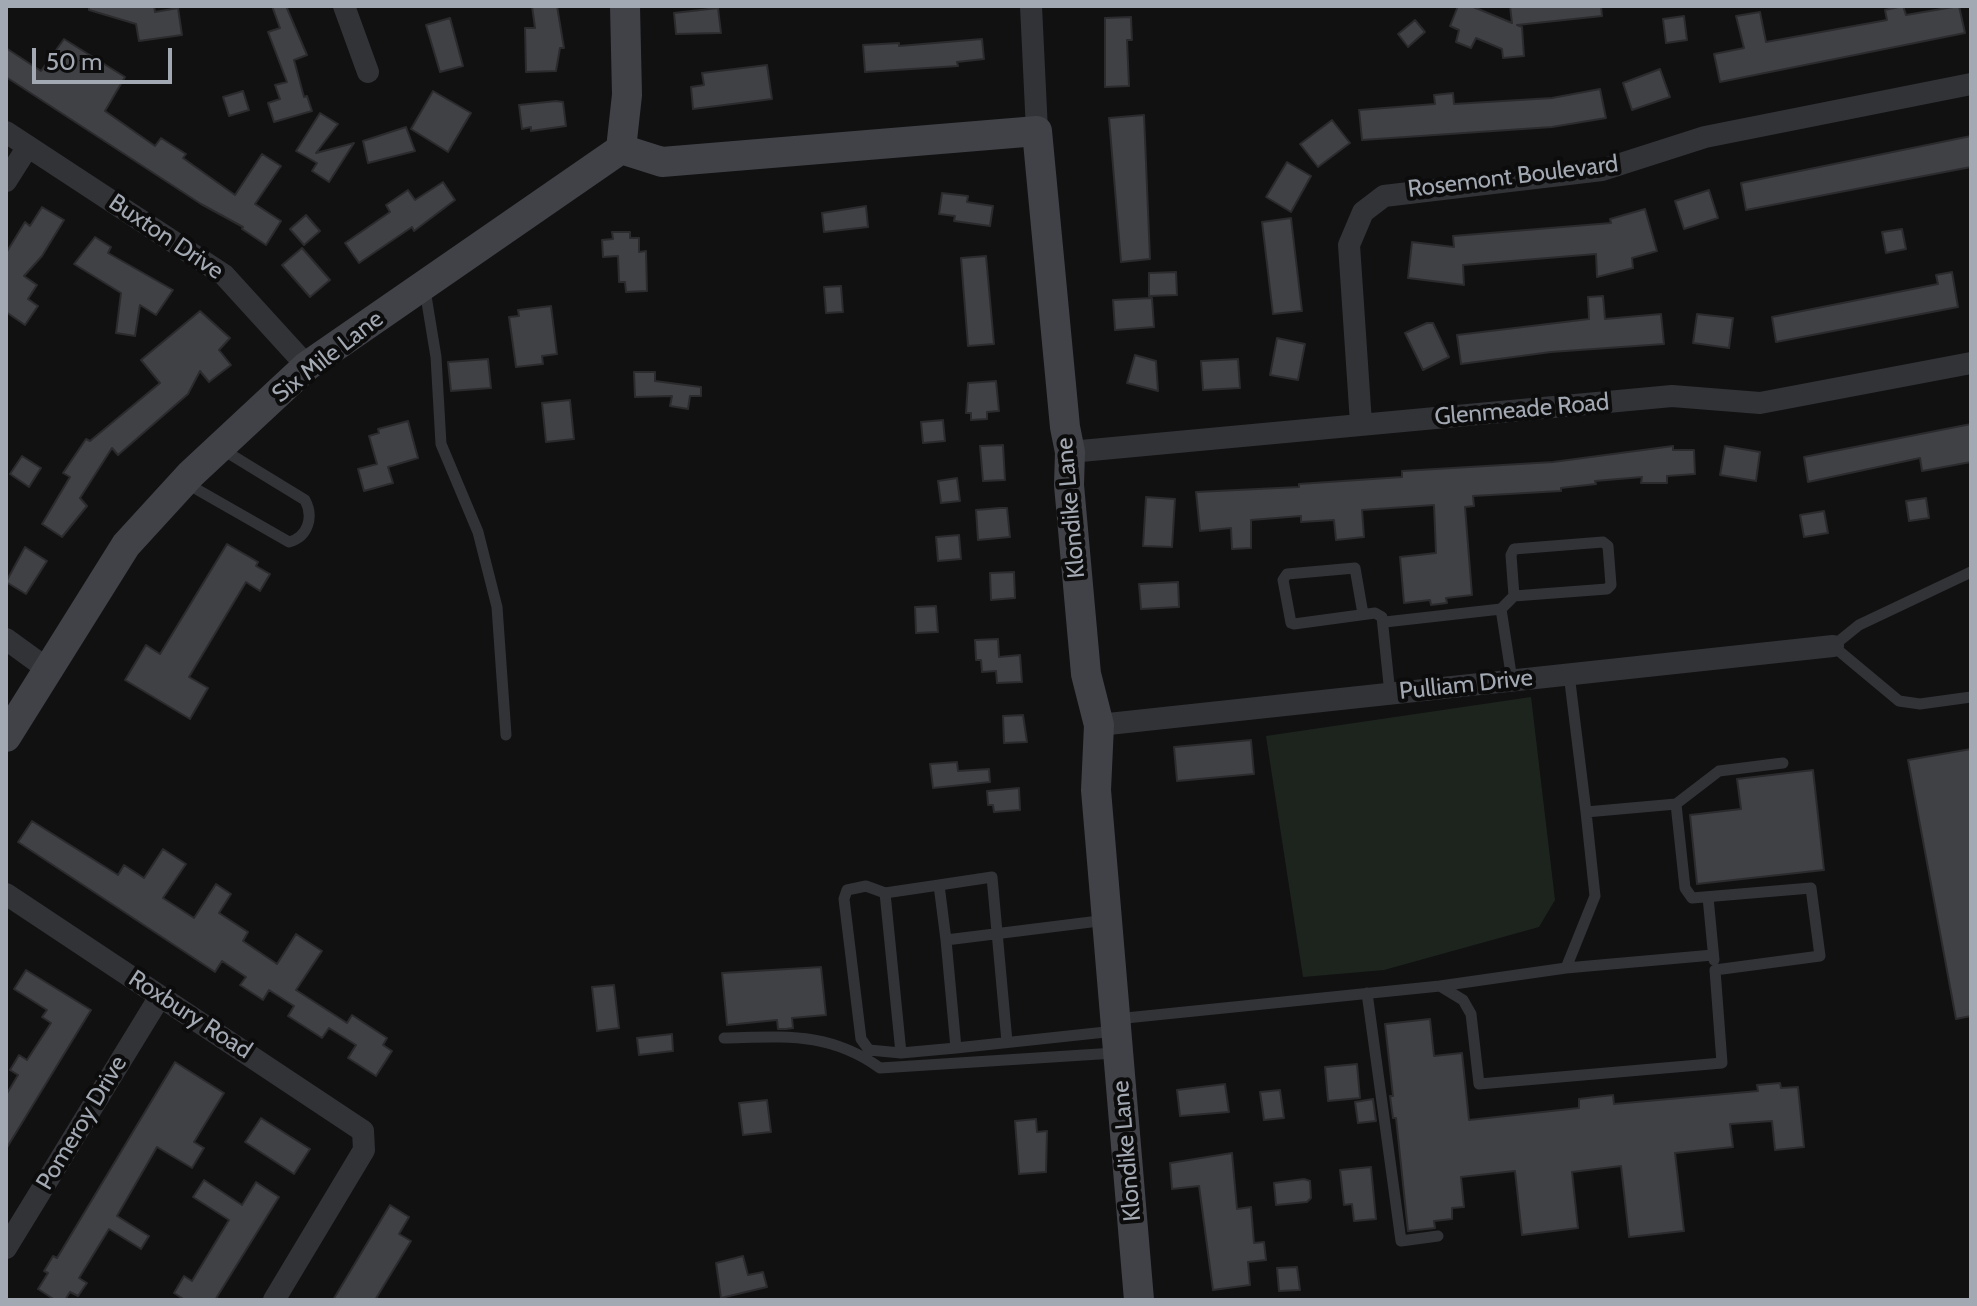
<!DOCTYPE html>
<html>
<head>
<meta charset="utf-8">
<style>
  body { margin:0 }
  #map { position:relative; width:1977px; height:1306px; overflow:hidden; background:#111112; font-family:Cabin,sans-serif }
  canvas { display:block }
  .frame { position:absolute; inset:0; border:8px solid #a3a9b2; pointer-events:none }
  .scale { position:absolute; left:32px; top:48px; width:140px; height:36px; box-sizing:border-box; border:4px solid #a3a9b2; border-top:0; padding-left:10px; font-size:24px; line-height:28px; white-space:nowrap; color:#a3a9b2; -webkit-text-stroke:6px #0c0c0d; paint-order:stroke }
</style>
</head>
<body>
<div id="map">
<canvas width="1977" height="1306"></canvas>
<div class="frame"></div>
<div class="scale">50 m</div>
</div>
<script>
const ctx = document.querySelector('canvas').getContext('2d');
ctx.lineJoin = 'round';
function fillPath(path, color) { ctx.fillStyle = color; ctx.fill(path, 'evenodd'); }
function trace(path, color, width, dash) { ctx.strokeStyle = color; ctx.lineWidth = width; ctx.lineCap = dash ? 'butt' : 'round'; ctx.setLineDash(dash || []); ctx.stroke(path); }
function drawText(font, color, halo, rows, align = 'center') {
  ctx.font = font + ' Cabin,sans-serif'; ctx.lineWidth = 8; ctx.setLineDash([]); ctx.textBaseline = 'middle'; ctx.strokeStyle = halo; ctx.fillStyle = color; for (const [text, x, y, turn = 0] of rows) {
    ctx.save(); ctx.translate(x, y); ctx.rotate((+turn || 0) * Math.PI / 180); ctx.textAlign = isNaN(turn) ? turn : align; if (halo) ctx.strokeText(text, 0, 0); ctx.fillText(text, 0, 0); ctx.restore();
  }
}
fillPath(new Path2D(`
  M1531 697 1555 900 1539 927 1384 970 1303 977 1266 736Z`), '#1d241e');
const building = new Path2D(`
  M89 6H154L155 12 178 8 182 35 139 41 136 24 89 10Z
  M272 6H286L307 55 294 60 304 97 307 96 312 111 274 122 268 103 280 99 275 85 287 82 268 32 280 28Z
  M532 6H557L564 48H560L556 71 526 72 525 28H535Z
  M1458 6H1471L1512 23 1510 6H1601L1602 16 1517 25 1522 27 1524 56 1503 58 1502 49 1476 38 1471 48 1456 42 1459 30 1450 26Z
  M1903 6 1906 15 1959 6 1965 33 1720 82 1714 54 1744 48 1736 16 1760 12 1766 42 1887 20 1885 10Z
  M718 8 721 33 676 34 674 13Z
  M1684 16 1687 40 1666 43 1663 19Z
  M1131 17 1132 40H1127L1129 86 1105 87V18Z
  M450 18 463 66 440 72 426 25Z
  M1415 20 1425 32 1408 47 1398 34Z
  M64 39 125 77 105 111 155 146 161 138 186 154 183 158 235 195 262 154 281 166 255 204 281 221 266 245 242 229 243 227 201 204 6 77V48L41 71Z
  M982 39 984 59 957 62 958 66 865 72 863 45 899 43V46Z
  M767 65 772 99 693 109 691 87 704 85 702 73Z
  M1660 69 1670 97 1632 110 1623 83Z
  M1600 89 1606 118 1552 127 1362 140 1359 110 1435 104 1434 95 1453 93 1454 104 1552 98Z
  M243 91 249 110 229 116 223 97Z
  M433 91 471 113 448 152 411 129Z
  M556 101 563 102 566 126 531 131V127L522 129 519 105Z
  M320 113 338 124 316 153 354 143 329 182 312 171 317 163 296 151Z
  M1144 115 1150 259 1121 262 1109 118Z
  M1332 120 1350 143 1318 167 1300 144Z
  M406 127 415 151 368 163 363 141Z
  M1971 136V167L1746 210 1741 183Z
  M1287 162 1311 176 1291 212 1266 197Z
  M443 182 455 200 414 231 412 227 359 263 345 243 390 212 386 205 408 190 415 200Z
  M1709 190 1718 218 1684 229 1675 201Z
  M942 193 968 196 967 202 993 206 990 226 954 221 955 216 939 214Z
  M866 206 868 227 824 232 822 213Z
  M42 207 64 220 42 256 24 276 37 285 28 299 38 306 25 325 6 312V253L25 222 30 226Z
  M1645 209 1657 251 1632 258 1633 268 1597 277 1596 254 1463 265 1464 285 1408 278 1412 242 1454 247 1453 236 1611 223 1610 219Z
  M306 215 320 231 304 245 290 229Z
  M1291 218 1302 311 1273 314 1262 222Z
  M1902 229 1906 249 1886 253 1882 232Z
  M612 232H630V238H639V252L646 251 647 291 626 292 625 282H619L618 256 603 257 602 240 613 239Z
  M95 237 111 247 108 253 173 290 156 315 140 305 135 336 116 333 121 293 74 264Z
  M302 248 330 280 310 297 282 265Z
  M986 256 994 344 968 346 961 258Z
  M1176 272 1177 295 1149 296V273Z
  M1952 272 1958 307 1776 342 1772 317 1938 284 1936 275Z
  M841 286 843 312 826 313 824 287Z
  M1603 296 1605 319 1661 314 1664 344 1551 352 1461 364 1457 335 1589 319 1588 297Z
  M1152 298 1154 327 1115 330 1113 300Z
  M551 306 557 354 542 356 543 364 516 367 509 317 519 316 518 310Z
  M200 311 230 338 219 350 231 365 209 382 200 371 188 394 118 455 112 448 80 498 87 506 62 537 42 524 70 477 63 473 86 439 90 441 160 383 141 360Z
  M1697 314 1733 318 1729 348 1693 343Z
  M1427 323H1433L1449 357 1423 370 1405 333Z
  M1277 338 1305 344 1298 380 1270 375Z
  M1135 355 1156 361 1158 391 1127 383Z
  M488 359 491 388 451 391 448 362Z
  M1238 359 1240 388 1203 390 1201 361Z
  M634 372H655V381L701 387V396H690L688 409 670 406 672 396 635 397Z
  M996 381 999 411 987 412V419L971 420V413H966L968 383Z
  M570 400 574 439 546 442 542 403Z
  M943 420 945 441 923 443 921 422Z
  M408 421 418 458 388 467 393 483 364 491 358 469 377 464 369 436 379 433 378 429Z
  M1971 424V462L1922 471 1920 458 1808 482 1804 457Z
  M1003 445 1005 480 983 481 980 446Z
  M1673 446V450H1694L1695 474 1667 476V483H1641L1642 477 1595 481 1596 484 1561 488V491L1473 496 1474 506 1465 507 1472 595 1446 598 1447 603 1431 605 1430 600 1404 603 1400 557 1436 553 1434 505 1362 510 1364 537 1336 540 1334 520 1301 522V516L1251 520V548L1232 549 1231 528 1200 531 1196 492 1299 487V484L1402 477V471L1553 462Z
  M1725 446 1760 452 1756 481 1720 475Z
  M22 456 41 468 29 487 10 474Z
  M957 478 960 501 941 503 938 481Z
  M1146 497 1175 499 1172 547 1143 546Z
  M1926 498 1929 518 1909 521 1906 501Z
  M1000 508H1007L1010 537 978 540 976 510Z
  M1824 511 1828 533 1804 537 1800 515Z
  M959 535 961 559 938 561 936 537Z
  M227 544 258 562 256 566 270 574 260 591 246 582 189 677 208 688 190 719 125 680 146 645 160 654Z
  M25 547 47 561 26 594 6 582Z
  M1014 572 1015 598 991 600 990 573Z
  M1178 582 1179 607 1141 609 1139 584Z
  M936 606 938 632 916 633 915 607Z
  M998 639 999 657 1020 655 1022 682 997 683 996 671 982 672 981 660H976L975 640Z
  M1023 715 1027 742 1004 743 1003 716Z
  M1251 740 1254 774 1177 781 1174 747Z
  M1971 749V1016L1956 1019 1908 760Z
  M957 762 958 771 989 769 990 782 933 788 930 764Z
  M1813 770 1824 870 1697 884 1690 815 1741 809 1737 779Z
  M1019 788 1020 810 994 812 993 805H988L987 791Z
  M32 821 118 875 124 865 144 878 163 849 186 864 163 898 194 918 216 884 231 894 219 913 248 932 243 941 277 964 296 934 322 951 296 990 347 1023 352 1015 387 1038 383 1045 392 1051 376 1076 348 1058 356 1045 329 1028 322 1038 288 1016 294 1006 269 990 263 1000 240 985 246 977 222 961 215 972 18 842Z
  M821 967 826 1015 792 1018 793 1028 786 1029H778L777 1020 727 1025 722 973Z
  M26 970 91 1010 6 1149V1095L18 1075 10 1070 19 1055 27 1060 51 1023 42 1017 47 1010 14 989Z
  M614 985 619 1028 597 1031 592 987Z
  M1430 1019 1434 1056 1462 1053 1469 1120 1579 1108V1099L1595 1097 1613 1095 1614 1104 1758 1091 1757 1085 1780 1083 1781 1088 1798 1087 1804 1147 1775 1150 1772 1121 1730 1124 1733 1147 1675 1153 1684 1231 1629 1237 1621 1166 1572 1172 1578 1228 1522 1235 1515 1171 1461 1177 1464 1207 1452 1208V1219L1434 1221 1435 1228 1408 1231 1396 1118H1393L1390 1096H1393L1385 1024Z
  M672 1034 673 1051 639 1055 637 1038Z
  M175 1062 224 1093 194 1142 204 1148 192 1168 157 1147 117 1216 149 1236 141 1249 109 1229 79 1278 87 1283 78 1296 70 1292 65 1300H55L38 1289 48 1273 44 1271 53 1256 57 1258Z
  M1357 1064 1360 1098 1328 1101 1325 1067Z
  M1225 1084 1229 1112 1180 1116 1177 1090Z
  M1280 1090 1284 1118 1264 1120 1260 1092Z
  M1373 1099 1376 1121 1358 1123 1355 1102Z
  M767 1100 771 1132 743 1135 739 1103Z
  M261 1118 310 1149 294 1174 245 1142Z
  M1036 1119 1037 1132 1047 1131 1046 1172 1019 1174 1015 1121Z
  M1232 1153 1237 1209 1251 1207 1254 1243 1264 1242 1266 1260 1248 1262 1250 1285 1213 1290 1199 1186 1172 1189 1170 1163Z
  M1371 1167 1376 1219 1354 1221 1352 1204 1344 1205 1340 1170Z
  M1304 1179 1310 1181 1311 1198 1307 1202 1276 1205 1274 1183Z
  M204 1180 242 1205 256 1182 279 1197 215 1300H185L174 1293 184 1276 192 1281 229 1220 193 1197Z
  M390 1205 409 1217 399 1234 411 1241 375 1300H333Z
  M743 1256 748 1275 763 1272 767 1287 721 1298 716 1263Z
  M1297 1267 1300 1290 1279 1291 1277 1268Z`);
fillPath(building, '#404145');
trace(building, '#2b2b2e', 2);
trace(new Path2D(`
  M425 290 436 357 441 444 478 532 497 607 506 735
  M184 482 289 542C308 537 314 517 305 500L220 448
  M1971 572 1859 625 1833 646 1899 701 1920 704 1971 697
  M1501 609 1514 596 1607 589 1611 585 1608 546 1603 542 1514 549 1511 555 1514 596
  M1363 614 1355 568 1287 574 1283 580 1291 623 1294 624 1375 613 1382 617 1390 694
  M1385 622 1501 609 1512 680
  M1676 804 1719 771 1783 763
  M939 885 992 877 1007 1042
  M885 893 866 886 847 890 844 899 861 1039 869 1050 901 1053
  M1708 897 1714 960
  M1107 920 946 940 956 1048 1115 1031
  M946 940 939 885 885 893 901 1053 956 1048
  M1566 968 1713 955
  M1440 986 1566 968 1595 896 1586 812
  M1367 993 1401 1241 1438 1236
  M1116 1019 1440 986 1463 1000 1471 1014 1479 1084 1722 1063 1715 970 1820 956 1811 888 1692 898 1685 888 1676 804 1586 812 1569 674
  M724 1038C784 1037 828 1031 880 1068L1115 1053`), '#323337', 11);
trace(new Path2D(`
  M344 6 368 72
  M1031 6 1037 131
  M6 132 224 275 307 366
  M6 181 27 148
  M1361 423 1349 245 1363 212 1384 196 1602 170 1705 137 1971 84
  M1070 452 1672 396 1760 403 1971 363
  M6 639 46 668
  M1099 725 1833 646
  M6 894 363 1131 364 1150 274 1300
  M6 1248 159 998`), '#323337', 22);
trace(new Path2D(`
  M621 149 662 162 1037 131 1065 427 1070 452 1069 485 1086 674 1099 725 1096 790 1139 1300
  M6 737 126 545 191 474 307 366 621 149 627 95 625 6`), '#404247', 30);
drawText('24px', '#a3a9b2', '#0c0c0d', [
  ["Rosemont Boulevard",1513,177,-7],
  ["Buxton Drive",166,237,34],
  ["Six Mile Lane",328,357,-38],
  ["Glenmeade Road",1522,410,-5],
  ["Klondike Lane",1071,508,-95],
  ["Pulliam Drive",1466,685,-6],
  ["Roxbury Road",190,1015,33],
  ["Pomeroy Drive",82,1123,-59],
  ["Klondike Lane",1127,1151,-95]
]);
</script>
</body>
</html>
